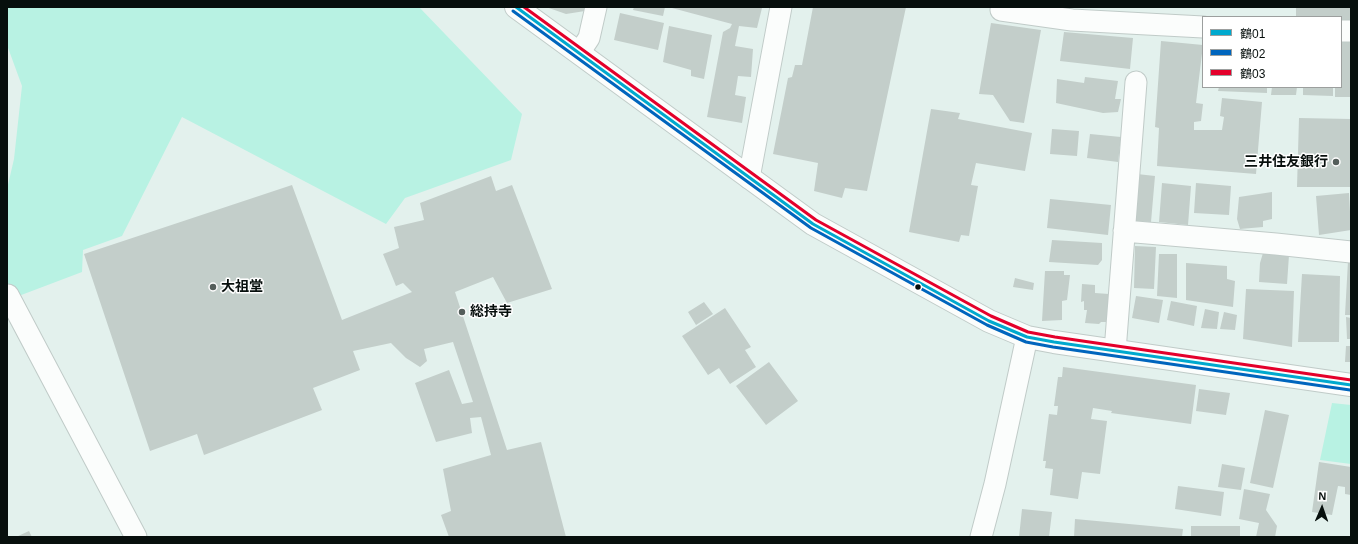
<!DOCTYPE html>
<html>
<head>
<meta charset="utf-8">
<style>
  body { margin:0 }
  #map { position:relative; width:1358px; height:544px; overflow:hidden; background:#e3f1ed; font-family:Helvetica,"Noto Sans JP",sans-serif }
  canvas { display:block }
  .frame { position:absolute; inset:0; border:8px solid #070f0d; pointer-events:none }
  .legend { position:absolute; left:1202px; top:16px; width:140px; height:72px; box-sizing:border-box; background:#fff; border:1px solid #9c9f9e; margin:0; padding:5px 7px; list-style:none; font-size:12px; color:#070f0d }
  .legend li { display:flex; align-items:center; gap:8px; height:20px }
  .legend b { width:20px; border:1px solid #9c9f9e }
  .north { position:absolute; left:1302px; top:488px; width:40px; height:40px; -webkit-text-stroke:3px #fff; paint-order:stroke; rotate:2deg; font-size:11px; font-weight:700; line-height:16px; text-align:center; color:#070f0d }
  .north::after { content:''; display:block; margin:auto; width:14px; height:18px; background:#070f0d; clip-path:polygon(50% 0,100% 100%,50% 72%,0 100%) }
</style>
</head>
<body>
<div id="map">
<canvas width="1358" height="544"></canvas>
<div class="frame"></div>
<ul class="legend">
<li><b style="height:5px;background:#00a9ce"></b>鶴01</li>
<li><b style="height:5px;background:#0065bd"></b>鶴02</li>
<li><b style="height:5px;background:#e4002b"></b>鶴03</li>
</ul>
<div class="north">N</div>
</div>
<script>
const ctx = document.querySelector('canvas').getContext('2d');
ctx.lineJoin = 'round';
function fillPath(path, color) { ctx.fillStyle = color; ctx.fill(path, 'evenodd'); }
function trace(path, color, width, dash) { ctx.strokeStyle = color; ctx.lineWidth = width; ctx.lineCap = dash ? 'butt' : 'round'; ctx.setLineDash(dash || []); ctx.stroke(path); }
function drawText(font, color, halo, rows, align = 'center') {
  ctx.font = font + ' Helvetica,"Noto Sans JP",sans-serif'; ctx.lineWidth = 3; ctx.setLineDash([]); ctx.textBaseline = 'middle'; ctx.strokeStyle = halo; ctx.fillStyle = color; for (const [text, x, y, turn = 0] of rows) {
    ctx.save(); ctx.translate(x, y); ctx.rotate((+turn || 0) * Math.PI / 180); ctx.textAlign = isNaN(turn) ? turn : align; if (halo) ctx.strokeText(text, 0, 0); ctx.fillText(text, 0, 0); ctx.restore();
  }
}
fillPath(new Path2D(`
  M7 7H419L522 114 511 160 405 198 386 224 182 117 122 236 83 250 82 272 16 297 7 293V189L14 159 22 86 7 45Z
  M1332 403 1351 405V464L1320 460Z`), '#b8f2e3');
fillPath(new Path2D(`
  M546 7H586L585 11 566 14Z
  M634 7H665L663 16 633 10Z
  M672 7H756L762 8 757 28 739 26 735 46 753 49 751 77 738 76 735 95 746 97 742 123 707 117 723 32 730 28 732 24 672 8Z
  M813 7H906L867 191 845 188 842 198 814 191 818 163 773 154 788 78 792 77 795 65H802Z
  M1296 7H1351V25H1341V17H1296Z
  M620 13 664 23 658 50 614 40Z
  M991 23 1041 30 1024 123 1010 121 993 95 979 94Z
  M669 26 712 35 704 79 691 76V70L663 62Z
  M1064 32 1133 38 1130 69 1060 61Z
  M1161 41 1203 45 1196 103 1203 104 1201 121 1194 122V130H1222L1224 117 1220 116 1222 98 1262 102 1256 174 1157 166 1159 128 1155 127Z
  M1341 41H1351V97H1335V87H1341Z
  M1085 77 1118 81 1115 99H1121L1118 112 1103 113 1056 103 1057 79 1084 83Z
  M1219 87H1267V93L1218 91Z
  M1272 87H1297L1296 95H1271Z
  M1303 87H1333V96L1303 95Z
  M931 109 960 113 958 119 1032 133 1025 171 976 163 971 185 978 186 969 236 961 235 959 242 909 232Z
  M1299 118 1351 119V187H1297Z
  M1052 129 1079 131 1077 156 1050 154Z
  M1090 134 1121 137 1118 162 1087 158Z
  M1137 174 1155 176 1151 222 1132 221Z
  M491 176 496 191 512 185 552 289 507 303 493 277 455 292 507 450 541 442 566 537H449L441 515 451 511 443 469 491 455 481 417 470 418 472 433 436 442 415 383 449 370 462 404 473 402 453 342 424 349 427 361 420 367 406 358 391 343 353 351 360 370 313 388 322 410 204 455 197 434 150 451 84 254 292 185 342 320 412 292 403 283 396 286 383 254 399 248 394 227 424 220 420 203Z
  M1162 183 1191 186 1188 225 1159 222Z
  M1196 183 1231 186 1229 215 1194 213Z
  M1272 192V219L1263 221V227L1240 229 1237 219 1239 197Z
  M1349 193 1351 230 1319 235 1316 196Z
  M1050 199 1111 205 1108 235 1047 228Z
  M1052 240 1102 243V260L1098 265 1049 262Z
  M1135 246 1156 247 1154 289 1134 288Z
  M1263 253 1289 255 1287 284 1259 282 1260 263Z
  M1159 254H1177V298L1157 296Z
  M1348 261H1351V315H1345Z
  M1186 263 1227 266V279L1235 281 1233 307 1186 300Z
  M1045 271H1064V275H1070L1067 300 1062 301V320L1042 321Z
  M1302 274 1340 276 1339 342H1298Z
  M1015 278 1034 283 1033 290 1013 287Z
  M1082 284 1095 285V293L1109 294 1111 322H1101L1099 324 1085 323 1087 310H1084V301L1081 302Z
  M1246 289 1294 291 1292 347 1243 339Z
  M1136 296 1163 300 1159 323 1132 318Z
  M1171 301 1197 306 1194 326 1167 320Z
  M704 302 713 314 696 325 688 312Z
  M725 308 751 347 745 350 756 367 730 384 719 368 708 375 682 336Z
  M1205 309 1219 312 1217 329 1201 328Z
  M1224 312 1237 315 1235 330 1220 329Z
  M1346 317 1351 318V339H1347Z
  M1346 346H1351V362H1345Z
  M769 362 798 401 766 425 736 386Z
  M1063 367 1196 385 1191 424 1111 413 1112 411 1093 408 1091 419 1107 421 1100 474 1082 472 1078 499 1050 495 1053 469 1045 468 1046 461H1043L1049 414 1057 415 1058 406H1054L1058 377H1062Z
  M1199 389 1230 393 1226 415 1196 411Z
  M1265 410 1289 415 1273 488 1250 483Z
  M1319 462 1351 467V495L1345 494V487L1338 486 1332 515 1312 512Z
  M1222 464 1245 468 1241 490 1218 487Z
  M1178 486 1224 492 1221 516 1175 509Z
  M1244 489 1270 494 1266 510 1277 526 1275 537H1256L1259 523 1239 519Z
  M1022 509 1052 512 1049 537H1019Z
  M1075 519 1183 529 1182 537H1074Z
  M1191 526H1240V537H1191Z
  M29 531 32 537H16Z`), '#c3ceca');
const minor = new Path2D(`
  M1001 10 1072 20 1203 27
  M1341 31H1351
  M579 53 589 38 596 7
  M749 178 781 7
  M1124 231 1276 244 1351 252
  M8 295 136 537
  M1115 351 1136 82
  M981 537 995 484 1027 337`);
const major = new Path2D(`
  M516 7 813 224 989 321 1027 337 1054 342 1351 385`);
trace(minor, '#c0cbc8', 23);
trace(major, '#c0cbc8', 24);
trace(minor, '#fbfdfc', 21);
trace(major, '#fbfdfc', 22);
trace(new Path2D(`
  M516 7 813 224 989 321 1027 337 1054 342 1351 385`), '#00a9ce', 3);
trace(new Path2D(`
  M513 11 811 228 987 325 1026 342 1053 347 1350 390`), '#0065bd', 3);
trace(new Path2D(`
  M524 7 816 220 991 316 1028 332 1055 337 1351 380`), '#e4002b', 3);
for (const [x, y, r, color] of [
  [1336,162,4,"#545e5b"],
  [213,287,4,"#545e5b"],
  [918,287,3.5,"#070f0d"],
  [462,312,4,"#545e5b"]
]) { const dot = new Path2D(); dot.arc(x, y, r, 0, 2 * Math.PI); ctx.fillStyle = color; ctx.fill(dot); trace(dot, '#fff', 1.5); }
drawText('bold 14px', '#070f0d', '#fff', [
  ["三井住友銀行",1328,162,"right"],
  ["大祖堂",221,287],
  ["総持寺",470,312]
], 'left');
</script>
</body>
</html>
